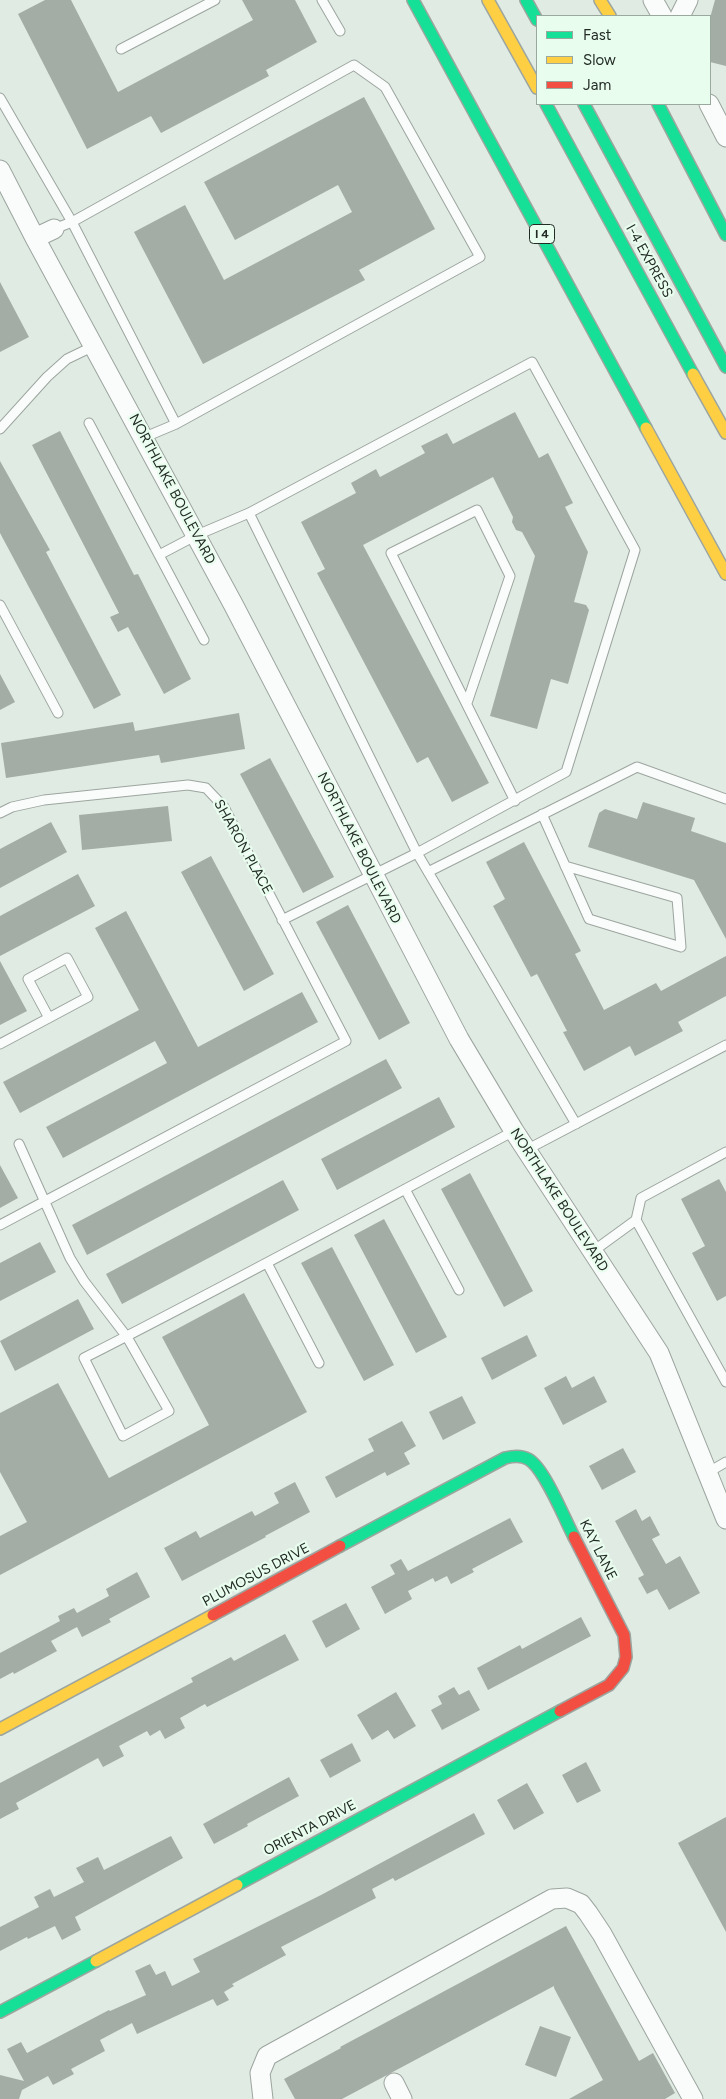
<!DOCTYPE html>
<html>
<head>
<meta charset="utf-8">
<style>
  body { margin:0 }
  #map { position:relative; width:726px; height:2099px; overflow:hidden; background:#e0ebe3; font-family:Figtree,sans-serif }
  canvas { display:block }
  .legend { position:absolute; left:536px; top:15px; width:175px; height:90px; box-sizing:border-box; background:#e8fdee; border:1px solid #99a99e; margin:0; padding:6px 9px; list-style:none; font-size:15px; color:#232b25 }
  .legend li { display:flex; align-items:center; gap:10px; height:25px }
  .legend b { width:25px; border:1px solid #99a99e }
</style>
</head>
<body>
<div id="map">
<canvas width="726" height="2099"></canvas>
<ul class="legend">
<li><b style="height:6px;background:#16e098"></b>Fast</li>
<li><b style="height:6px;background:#ffcf43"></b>Slow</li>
<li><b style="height:6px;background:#f24e42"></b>Jam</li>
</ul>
</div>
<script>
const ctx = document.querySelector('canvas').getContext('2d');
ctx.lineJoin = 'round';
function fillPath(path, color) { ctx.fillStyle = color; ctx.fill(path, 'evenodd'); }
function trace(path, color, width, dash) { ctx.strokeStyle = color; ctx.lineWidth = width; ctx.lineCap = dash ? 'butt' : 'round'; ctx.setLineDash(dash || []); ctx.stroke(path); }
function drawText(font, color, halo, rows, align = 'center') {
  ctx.font = font + ' Figtree,sans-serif'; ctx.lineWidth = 4.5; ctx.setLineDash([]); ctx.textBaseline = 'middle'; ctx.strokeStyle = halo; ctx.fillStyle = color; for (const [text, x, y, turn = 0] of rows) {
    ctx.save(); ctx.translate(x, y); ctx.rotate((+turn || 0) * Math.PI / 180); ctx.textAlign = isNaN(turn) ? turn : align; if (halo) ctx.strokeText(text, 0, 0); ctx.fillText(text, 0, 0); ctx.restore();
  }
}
fillPath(new Path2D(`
  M45 0H71L118 92 253 20 242 0H295L317 42 266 70 269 76 161 133 151 116 87 149 18 14Z
  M715 0H726V66L710 62V18Z
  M364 97 435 229 359 270 365 280 203 364 134 232 185 205 224 280 352 212 338 185 235 240 204 182Z
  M0 282 29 337 0 352Z
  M515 412 539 458 548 453 573 503 565 507 588 552 574 602 586 605 589 610 568 684 551 679 537 729 490 716 535 556 522 532 516 530 512 522 513 517 493 477 363 545 489 783 452 802 428 757 417 763 317 573 325 569 301 522 356 493 351 483 376 469 380 477 425 453 421 446 447 433 453 444Z
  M60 431 134 575 138 574 191 679 164 694 128 627 118 632 110 617 119 613 32 445Z
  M0 461 50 550 46 552 121 695 94 709 0 533Z
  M0 674 15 702 0 710Z
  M239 713 245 749 161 763 159 755 6 778 1 743 133 722 135 731Z
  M270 758 334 877 303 893 240 774Z
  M643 802 695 818 691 831 726 843V939L694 880 588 847 599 813 605 809 637 819Z
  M168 806 172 841 82 850 79 815Z
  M51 822 67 852 0 888V849Z
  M524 842 581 951 575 954 604 1010 656 983 661 991 726 956V996L678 1022 683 1031 635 1056 630 1046 584 1071 563 1032 567 1031 537 974 531 977 493 906 505 899 486 862Z
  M211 856 274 974 244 991 181 872Z
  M78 874 95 906 0 956V916Z
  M348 905 410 1023 379 1040 316 922Z
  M126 911 198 1047 302 992 318 1022 63 1158 46 1127 167 1063 155 1041 20 1113 3 1082 139 1010 95 928Z
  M0 961 27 1011 0 1025Z
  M386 1059 402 1088 87 1255 72 1225Z
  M439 1097 455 1127 337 1190 321 1159Z
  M0 1165 18 1198 0 1208Z
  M470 1173 533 1291 504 1307 441 1189Z
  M719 1179 726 1192V1296L717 1301 692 1253 705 1246 681 1199Z
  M283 1180 299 1210 122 1304 106 1274Z
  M384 1219 447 1337 416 1353 354 1235Z
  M40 1242 56 1272 0 1301V1263Z
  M332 1247 394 1365 364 1381 301 1263Z
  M244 1293 307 1412 0 1575V1536L27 1522 0 1472V1413L58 1383 109 1478 209 1425 162 1337Z
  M78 1299 94 1329 15 1371 0 1341Z
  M527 1335 537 1356 492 1380 481 1358Z
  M566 1376 572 1388 594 1376 607 1402 563 1425 544 1388Z
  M462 1396 476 1423 443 1440 429 1412Z
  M402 1421 416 1446 404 1453 410 1464 387 1476 385 1472 336 1498 325 1477 374 1451 368 1439Z
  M623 1448 636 1472 602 1490 589 1466Z
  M295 1482 310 1512 265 1536 266 1537 182 1581 164 1548 196 1531 200 1538 252 1511 255 1516 279 1503 274 1493Z
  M636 1509 642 1521 650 1516 660 1535 652 1539 666 1564 680 1556 700 1593 669 1610 657 1589 647 1594 638 1578 644 1575 615 1521Z
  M510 1518 523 1542 472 1569 474 1572 451 1584 447 1576 435 1582 433 1578 408 1591 412 1599 385 1614 371 1587 395 1574 390 1565 401 1559 408 1571Z
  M137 1572 150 1597 109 1619 111 1622 82 1637 77 1627 51 1641 57 1651 14 1674 13 1672 0 1679V1653L60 1621 58 1616 74 1608 77 1613 109 1596 106 1589Z
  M346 1603 360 1629 326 1648 312 1621Z
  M581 1617 591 1636 488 1690 477 1668 520 1645 522 1649Z
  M285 1634 299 1660 207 1707 205 1704 180 1718 185 1728 165 1739 160 1730 150 1736 147 1731 119 1746 124 1756 103 1767 98 1758 16 1803 19 1809 0 1819V1783L193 1682 191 1678 231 1657 234 1661Z
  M454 1687 459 1695 469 1690 480 1710 442 1730 431 1710 442 1704 438 1696Z
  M396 1692 416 1726 394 1739 388 1730 372 1740 357 1715Z
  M352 1743 361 1761 330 1778 320 1760Z
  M586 1762 601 1791 577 1803 562 1775Z
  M289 1777 299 1796 247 1824 248 1826 214 1844 203 1824Z
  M527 1783 544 1813 514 1830 497 1800Z
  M474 1813 485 1834 395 1881 393 1878 372 1889 376 1898 281 1947 286 1955 232 1984 234 1986 224 1992 229 2000 217 2006 213 1999 137 2034 132 2023 100 2040 105 2051 71 2069 74 2074 53 2085 48 2076 22 2090 19 2099H0V2075L24 2081 7 2049 21 2042 27 2053 109 2010 110 2011 146 1995 135 1971 150 1964 156 1975 165 1971 172 1986 200 1972 193 1959 321 1895Z
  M726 1817V1932L678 1843Z
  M171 1836 183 1858 75 1917 81 1930 62 1940 55 1926 28 1939 27 1937 0 1951V1927L39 1907 34 1897 50 1889 54 1897 84 1882 76 1868 98 1857 104 1870Z
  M566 1926 639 2061 653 2053 675 2093 665 2099H569L603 2080 554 1988V1986L342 2099H295L284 2079 341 2048 340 2047Z
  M540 2026 571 2037 556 2077 525 2065Z`), '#a4aca6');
const lane = new Path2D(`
  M322 0 340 31
  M121 49 215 0
  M0 98 72 222 176 424
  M54 229 72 222 354 65 385 87 480 257 176 424 145 437
  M89 423 204 640
  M0 429 47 377 67 359 94 346
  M249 513 417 853 576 1124
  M159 555 197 535 249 513 532 362 635 550 566 772 417 853 282 920
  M0 605 58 713
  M467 703 510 576 477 510 391 553 515 801
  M0 813 12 807 44 800 188 785 206 788 224 807 346 1041 0 1225
  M542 814 589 919 681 947 677 898 565 866
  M428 872 637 767 726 799
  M0 1044 88 997 67 958 28 979 49 1018
  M19 1144 70 1258 84 1281 127 1337 169 1411 123 1436 84 1358C228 1285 371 1207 514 1131
  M526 1150 726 1045
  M405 1189 459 1290
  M636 1220 726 1382
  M592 1252 636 1220 641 1198 726 1152
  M267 1263 319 1363
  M707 1473 726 1462`);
const street = new Path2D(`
  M653 0 662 16
  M680 16 688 0
  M709 104 726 137
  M0 170 35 238 233 604 459 1039 514 1131 659 1353 726 1519
  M35 238 54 229
  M394 2083 402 2099
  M263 2099 260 2073 267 2056 552 1899 567 1898 581 1904 588 1913 602 1934 693 2099`);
const fast = new Path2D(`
  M413 0 646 428
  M526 0 537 20
  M546 104 693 374
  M584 104 726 367
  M658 104 726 235
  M340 1546 505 1458C513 1456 521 1455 528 1459 544 1467 565 1520 574 1537
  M237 1885 560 1711
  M0 2012 96 1961`);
const slow = new Path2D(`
  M488 0 537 88
  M600 0 610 16
  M693 374 726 433
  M646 428 726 574
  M0 1729 213 1615
  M96 1961 237 1885`);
const jam = new Path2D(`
  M213 1615 340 1546
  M560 1711 609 1685 623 1668 626 1657 624 1635 574 1537`);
trace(lane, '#9ca59f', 11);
trace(street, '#9ca59f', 21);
trace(fast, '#9ca59f', 14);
trace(slow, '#9ca59f', 14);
trace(jam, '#9ca59f', 14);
trace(lane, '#fafcfb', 9);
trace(street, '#fafcfb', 19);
trace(fast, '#16e098', 11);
trace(slow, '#ffcf43', 11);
trace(jam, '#f24e42', 11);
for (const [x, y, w] of [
  [542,234,25]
]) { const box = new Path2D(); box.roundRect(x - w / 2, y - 9.5, w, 19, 4); ctx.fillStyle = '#e8fdee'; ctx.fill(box); trace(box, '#232b25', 1); }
drawText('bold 12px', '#232b25', null, [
  ["I 4",542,234]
]);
drawText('14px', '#232b25', '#e8fdee', [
  ["I-4 EXPRESS",649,261,61],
  ["NORTHLAKE BOULEVARD",172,489,62],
  ["SHARON PLACE",243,847,61],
  ["NORTHLAKE BOULEVARD",359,848,63],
  ["NORTHLAKE BOULEVARD",559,1200,57],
  ["KAY LANE",598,1550,63],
  ["PLUMOSUS DRIVE",256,1575,-28],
  ["ORIENTA DRIVE",310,1828,-28]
]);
</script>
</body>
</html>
